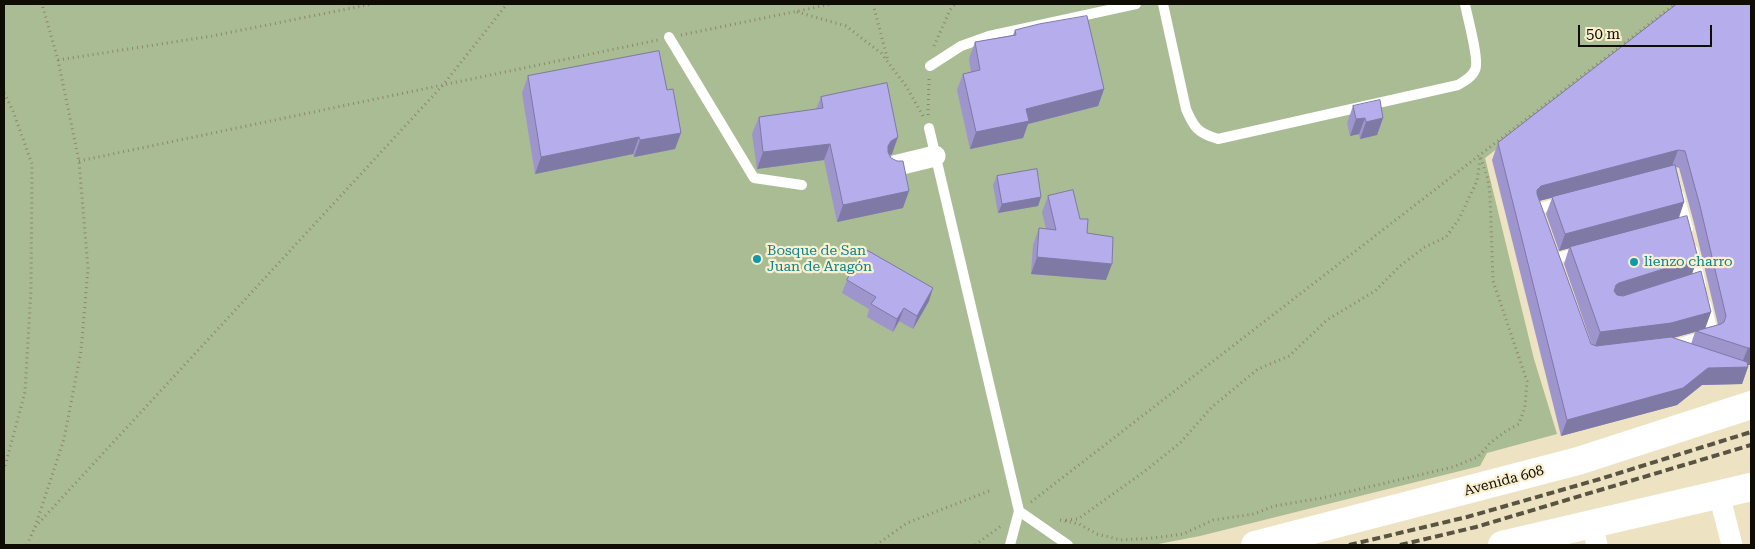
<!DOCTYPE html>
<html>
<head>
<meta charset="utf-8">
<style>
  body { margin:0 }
  #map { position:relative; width:1755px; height:549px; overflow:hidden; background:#ede3c2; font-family:"Roboto Serif",serif }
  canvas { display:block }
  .frame { position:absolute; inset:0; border:5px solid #0f0c03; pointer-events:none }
  .scale { position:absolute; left:1578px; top:25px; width:134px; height:22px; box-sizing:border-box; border:2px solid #0f0c03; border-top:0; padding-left:6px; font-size:15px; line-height:18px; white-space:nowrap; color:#0f0c03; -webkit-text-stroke:4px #faf0cf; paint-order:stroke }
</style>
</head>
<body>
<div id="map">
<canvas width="1755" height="549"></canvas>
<div class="frame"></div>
<div class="scale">50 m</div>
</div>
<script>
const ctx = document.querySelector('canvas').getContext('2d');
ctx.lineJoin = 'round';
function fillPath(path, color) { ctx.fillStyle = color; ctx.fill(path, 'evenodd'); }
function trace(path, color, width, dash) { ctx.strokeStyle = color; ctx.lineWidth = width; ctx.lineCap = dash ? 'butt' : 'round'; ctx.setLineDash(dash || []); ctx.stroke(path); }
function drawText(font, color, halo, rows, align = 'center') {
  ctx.font = font + ' "Roboto Serif",serif'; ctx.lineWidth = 4.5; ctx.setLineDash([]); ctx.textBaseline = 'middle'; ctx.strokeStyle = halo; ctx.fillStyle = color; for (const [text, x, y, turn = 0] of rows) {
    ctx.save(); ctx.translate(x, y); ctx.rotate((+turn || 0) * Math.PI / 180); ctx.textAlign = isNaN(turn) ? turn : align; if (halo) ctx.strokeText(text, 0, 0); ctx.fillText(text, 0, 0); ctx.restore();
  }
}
fillPath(new Path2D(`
  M4 4H1686L1485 158 1534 359 1557 434 1487 453 1480 466 1200 536 1153 545H4Z`), '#a9bc93');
trace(new Path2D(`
  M873 4 888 61
  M797 12 846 26 881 53 906 86 923 116
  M681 35 832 4
  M934 46 950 10 955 4
  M58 60 212 36 372 4
  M4 93 13 111 32 164 31 290 25 392 4 470
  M928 115 929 79
  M79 161 658 40
  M1031 502 1675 4
  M1060 520 1079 524 1097 534 1121 540 1153 538 1183 534 1213 520 1254 514 1274 506 1322 498 1453 467 1478 457 1490 443 1506 431 1519 424 1525 407 1527 381 1493 281 1490 195 1488 179 1480 156
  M1066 520 1078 519 1145 471 1180 443 1212 407 1258 369 1289 356 1327 320 1375 291 1400 266 1425 247 1446 237 1459 219 1477 181 1480 159
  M35 527 443 85 507 4
  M27 545 35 527 64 439 81 351 88 268 79 161 58 60 42 4
  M876 545 907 523 989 491
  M975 545 1001 526`), '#8d866f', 3, [1, 4]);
trace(new Path2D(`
  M1163 4 1186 109C1194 128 1198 133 1218 139L1458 85C1465 81 1472 77 1475 70 1480 61 1467 16 1465 4
  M669 37 754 178 802 185
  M930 66 961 46 989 36 1136 4
  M929 128 1019 511 1010 545
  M1679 195 1688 229
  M1539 216 1537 209 1561 202
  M1693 250 1701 285
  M1554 259 1579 252
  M1672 345 1713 334 1706 304
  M1019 511 1068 545`), '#fff', 10);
trace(new Path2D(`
  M894 166 935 156
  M1719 494 1732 545
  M1592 524 1597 545`), '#fff', 21);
trace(new Path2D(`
  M1255 545 1578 461 1751 405
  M1502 545 1751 487`), '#fff', 28);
trace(new Path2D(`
  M1349 545 1467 517 1600 479 1751 432
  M1400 545 1476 527 1751 445`), '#595342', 4, [8, 4]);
fillPath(new Path2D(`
  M1751 4 1748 367 1742 384 1702 385 1677 405 1561 436 1492 160 1498 143ZM1676 167 1679 168 1694 223 1718 325 1705 328 1711 312 1692 274 1679 218 1684 202ZM1552 198 1546 214 1559 251 1569 248 1564 264 1592 345 1591 344 1539 201ZM1695 332 1691 344 1673 338Z
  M1015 30 1104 89 1098 106 1028 124 1023 138 970 149 957 90 963 74 971 72 969 59 975 42 1013 35Z
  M528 76 675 149 634 157 633 154 535 174 522 93Z
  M821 97 892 154 890 155 903 208 837 222 824 160 757 169 752 134 759 117 816 109Z
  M1353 106 1383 118 1377 135 1360 139 1359 134 1350 136 1347 123Z
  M997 176 1041 197 1038 206 998 213 993 185Z
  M1048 196 1080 219 1087 233 1106 280 1031 274 1033 245 1039 228 1046 229 1042 212Z
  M847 280 929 301 913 329 899 321 893 332 867 317 869 309 842 293Z`), '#9d95cc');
fillPath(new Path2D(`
  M1104 89 1098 106 1028 124 1023 138 970 149 976 132 1026 109Z
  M1365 118 1359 134 1350 136 1356 119Z
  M1383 118 1377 135 1360 139 1366 122Z
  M681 133 675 149 634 157 640 140Z
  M639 137 633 154 535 174 541 157Z
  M898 137 892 154 885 157 888 146 891 141Z
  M830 144 824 160 757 169 763 152Z
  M1678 150 1672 166 1535 202 1537 190 1541 186Z
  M909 191 903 208 837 222 843 205Z
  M1041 197 1038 206 998 213 1002 204Z
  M1684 202 1678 219 1559 251 1565 234Z
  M1037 257 1112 264 1106 280 1031 274Z
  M1698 258 1692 274 1613 299 1616 285 1619 283Z
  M933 288 929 301 913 329 917 316Z
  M904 308 899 321 893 332 897 319Z
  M1711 312 1705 329 1696 331 1695 332 1665 340 1594 349 1600 332Z
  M1748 348H1751V365H1741Z
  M1748 367 1742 384 1702 385 1677 405 1561 436 1567 420 1708 368Z`), '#7f79a6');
const building = new Path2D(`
  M1677 4H1751V348H1748L1696 331 1721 324 1724 322 1726 316 1700 206 1685 151 1678 150 1541 186 1537 190V194L1591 344 1596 346 1671 337 1747 362 1748 367 1708 368 1683 388 1567 420 1498 143Z
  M1087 16 1104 89 1026 109 1029 121 976 132 963 74 980 70 975 42 1016 35 1015 30 1039 24Z
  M659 51 667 90 673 89 681 133 640 140 639 137 541 157 528 76Z
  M887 83 898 137 891 141 888 146V152L891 158 897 161H903L909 191 843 205 830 144 763 152 759 117 823 108 821 97Z
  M1380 100 1383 118 1366 122 1365 118 1356 119 1353 106Z
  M1675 165 1684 202 1565 234 1552 197Z
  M1037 169 1041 197 1002 204 997 176Z
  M1073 190 1080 219H1088L1087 233 1113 237 1112 264 1037 257 1039 228 1056 230 1048 196Z
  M1687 216 1698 258 1619 283 1616 285 1614 291 1617 295 1623 296 1701 271 1711 312 1671 323 1600 332 1570 247Z
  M865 249 933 288 917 316 904 308 897 319 871 304 876 297 847 280Z`);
fillPath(building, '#b6aded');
trace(building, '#7f79a6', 1);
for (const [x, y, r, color] of [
  [757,259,5,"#0f9aa8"],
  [1634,262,5,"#0f9aa8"]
]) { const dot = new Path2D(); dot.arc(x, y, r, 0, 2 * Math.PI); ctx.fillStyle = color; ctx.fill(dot); trace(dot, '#faf0cf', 2); }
drawText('14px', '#0d838f', '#faf0cf', [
  ["Bosque de San",767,251],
  ["Juan de Aragón",767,267],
  ["lienzo charro",1644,262]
], 'left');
drawText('14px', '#0f0c03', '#faf0cf', [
  ["Avenida 608",1504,481,-15]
]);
</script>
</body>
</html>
